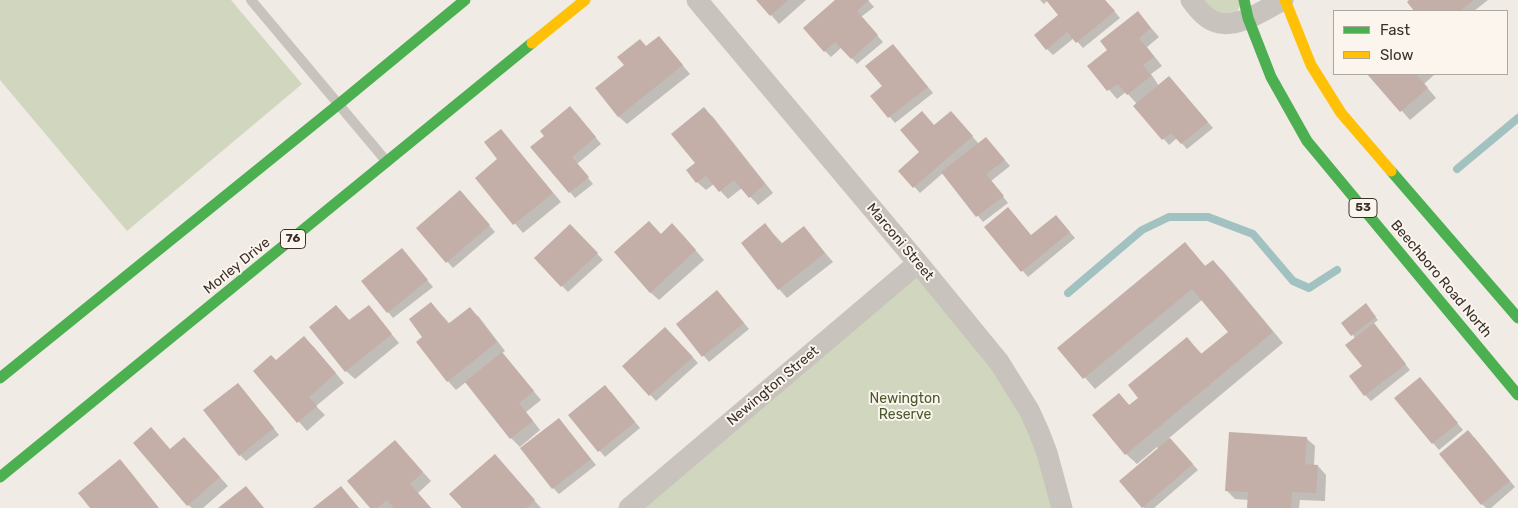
<!DOCTYPE html>
<html>
<head>
<meta charset="utf-8">
<style>
  body { margin:0 }
  #map { position:relative; width:1518px; height:508px; overflow:hidden; background:#f0ebe5; font-family:Rubik,sans-serif }
  canvas { display:block }
  .legend { position:absolute; left:1333px; top:10px; width:175px; height:65px; box-sizing:border-box; background:#fbf5ee; border:1px solid #aea6a0; margin:0; padding:6px 9px; list-style:none; font-size:15px; color:#3b302b }
  .legend li { display:flex; align-items:center; gap:10px; height:25px }
  .legend b { width:25px; border:1px solid #aea6a0 }
</style>
</head>
<body>
<div id="map">
<canvas width="1518" height="508"></canvas>
<ul class="legend">
<li><b style="height:6px;background:#4caf50"></b>Fast</li>
<li><b style="height:6px;background:#ffc107"></b>Slow</li>
</ul>
</div>
<script>
const ctx = document.querySelector('canvas').getContext('2d');
ctx.lineJoin = 'round';
function fillPath(path, color) { ctx.fillStyle = color; ctx.fill(path, 'evenodd'); }
function trace(path, color, width, dash) { ctx.strokeStyle = color; ctx.lineWidth = width; ctx.lineCap = dash ? 'butt' : 'round'; ctx.setLineDash(dash || []); ctx.stroke(path); }
function drawText(font, color, halo, rows, align = 'center') {
  ctx.font = font + ' Rubik,sans-serif'; ctx.lineWidth = 4; ctx.setLineDash([]); ctx.textBaseline = 'middle'; ctx.strokeStyle = halo; ctx.fillStyle = color; for (const [text, x, y, turn = 0] of rows) {
    ctx.save(); ctx.translate(x, y); ctx.rotate((+turn || 0) * Math.PI / 180); ctx.textAlign = isNaN(turn) ? turn : align; if (halo) ctx.strokeText(text, 0, 0); ctx.fillText(text, 0, 0); ctx.restore();
  }
}
fillPath(new Path2D(`
  M0 0H231L302 84 127 231 0 80Z
  M1191 0H1244L1229 24Z
  M918 263 999 362 1062 508H629Z`), '#d1d6bf');
fillPath(new Path2D(`
  M758 0H806L779 24Z
  M837 0H868L874 7 861 17 883 42 857 64 842 47 831 57 825 51Z
  M1040 0H1105L1120 18 1083 48 1074 38 1053 55 1047 49 1060 15 1048 0 1044 4Z
  M1411 0H1488L1474 11H1416L1408 2Z
  M1138 13 1159 37 1147 47 1162 66 1151 74 1159 86 1169 77 1213 128 1187 149 1177 138 1169 145 1135 106 1137 104 1126 92 1117 99 1089 66 1109 50Z
  M659 37 690 74 627 124 618 116 646 47Z
  M899 52 933 93 895 123 872 96 883 86Z
  M1371 74H1435L1424 84 1436 98 1410 120 1370 75Z
  M704 109 713 117 773 193 758 205 742 188 728 199 714 184 706 190 697 182 696 163Z
  M576 113 601 144 577 164 593 184 575 198 532 147Z
  M956 118 979 144 986 138 1010 166 991 181 1008 203 983 222 943 173 920 193 900 171Z
  M501 130 561 202 523 233 476 178 499 159Z
  M465 198 495 232 453 268 418 228Z
  M1056 216 1075 238 1028 277 985 227 1032 236Z
  M570 225 603 260 568 292 535 258Z
  M765 225 783 244 804 228 833 262 787 298 779 289Z
  M681 233 704 260 659 300 650 292 661 235Z
  M1185 244 1206 267 1213 261 1224 272 1283 343 1169 438 1198 470 1154 508H1144L1121 482 1159 449 1157 447 1137 464 1126 454 1094 415 1119 394 1130 406 1140 398 1187 339 1202 354 1229 332 1203 299 1095 389 1059 348Z
  M402 250 433 287 393 318 388 312Z
  M717 291 749 329 709 362 677 324Z
  M431 303 450 324 470 309 479 317 505 351 502 353 541 400 526 412 540 430 520 447 511 438 466 382 456 390 448 381 424 337Z
  M336 306 350 321 368 306 399 343 355 379 346 371Z
  M1368 308 1378 320 1373 324 1410 370 1371 401 1365 395 1363 366 1355 338 1343 323Z
  M671 334 698 363 656 401 624 366Z
  M313 346 344 383 316 406 325 415 307 431 255 371Z
  M1420 379 1463 430 1439 450 1396 399Z
  M244 391 279 435 246 461 240 455Z
  M611 392 640 428 605 457 569 415Z
  M559 420 596 465 559 494 553 488Z
  M1474 437 1515 487 1491 508H1486L1482 504 1440 454Z
  M184 438 228 486 203 508H192L188 505 171 450Z
  M1306 438 1315 446 1314 466H1318L1326 475 1325 501 1300 500 1299 508H1249V500L1235 499 1227 491Z
  M403 450 431 481 418 493 431 508H371Z
  M120 461 128 469 159 508H92Z
  M503 465 541 508H464Z`), '#0003');
trace(new Path2D(`
  M1457 169 1518 118
  M1068 293 1142 230 1169 217H1208L1253 234 1293 281 1309 288 1337 270`), '#a1c2c1', 8);
fillPath(new Path2D(`
  M756 0H788L770 16Z
  M835 0H869L857 11 878 35 851 59 835 42 824 52 803 28Z
  M1046 0H1105L1115 11 1076 43 1067 32 1046 50 1034 35 1058 15Z
  M1409 0H1474L1460 11H1414L1407 2Z
  M1138 11 1151 28 1139 38 1154 57 1143 65 1151 76 1127 95 1118 84 1107 91 1087 66 1107 50 1100 41Z
  M659 36 683 65 618 117 595 88 624 65 617 57 640 39 646 46Z
  M893 44 928 87 888 118 870 96 882 86 865 66Z
  M1367 74H1416L1428 88 1400 112Z
  M1169 76 1208 122 1181 144 1171 133 1162 140 1133 106Z
  M570 106 596 137 572 157 589 177 569 193 530 147 544 136 540 131Z
  M704 107 765 184 749 198 734 180 719 192 706 176 696 183 686 170 695 163 671 134Z
  M922 111 934 125 951 111 973 136 913 188 898 171 919 152 900 130Z
  M501 129 553 193 513 225 475 178 497 159 484 142Z
  M986 137 1005 160 986 174 1004 196 976 217 941 172Z
  M460 190 490 225 446 263 416 228Z
  M1008 207 1031 235 1056 215 1070 232 1021 272 984 227Z
  M649 221 661 234 672 223 696 250 650 293 614 252Z
  M765 223 781 244 804 226 825 253 778 290 741 243Z
  M570 224 598 253 561 287 534 258Z
  M1185 242 1205 266 1213 260 1273 332 1125 455 1092 415 1119 393 1129 405 1138 398 1128 385 1187 337 1201 354 1228 332 1192 289 1083 379 1057 348Z
  M402 248 428 280 387 313 361 281Z
  M717 290 744 323 702 357 676 324Z
  M431 302 448 324 470 307 497 342 447 382 416 342 422 337 409 319Z
  M1366 303 1376 317 1351 336 1341 323Z
  M336 305 349 320 369 305 392 334 345 372 309 327Z
  M1374 323 1406 364 1364 396 1349 376 1362 366 1345 345Z
  M665 327 693 357 649 396 622 366Z
  M304 336 336 373 309 397 317 406 297 423 253 371 271 355 276 360Z
  M502 352 534 391 519 403 533 421 510 439 465 382Z
  M1420 377 1458 423 1432 444 1394 398Z
  M238 383 274 428 239 456 203 410Z
  M605 385 635 422 598 452 568 415Z
  M559 418 591 459 552 489 520 448Z
  M151 427 170 449 184 437 220 477 187 506 133 443Z
  M1468 430 1510 481 1481 505 1439 454Z
  M1229 432 1307 437 1305 464 1318 465 1316 493 1292 492 1291 508H1247L1248 492 1225 491Z
  M1170 438 1193 464 1142 508 1119 481Z
  M395 440 423 472 410 484 431 508H394L387 500 377 508H370L347 481Z
  M495 454 535 500 526 508H462L449 494Z
  M120 459 158 507 157 508H90L78 493Z
  M246 486 264 508H218Z
  M341 486 359 508H313Z`), '#c3afa7');
trace(new Path2D(`
  M251 0 387 162`), '#c9c3be', 10);
trace(new Path2D(`
  M697 0 918 263 999 362 1029 410 1039 432 1047 453 1062 508
  M1191 0C1197 8 1204 17 1213 21 1235 31 1264 10 1283 0
  M629 508 918 263`), '#c9c3be', 21);
trace(new Path2D(`
  M1244 0 1248 18 1271 77 1307 141 1518 395
  M1391 171 1518 318
  M0 378 339 104 465 0
  M0 477 532 43`), '#4caf50', 11);
trace(new Path2D(`
  M1285 0 1311 65 1341 113 1391 171
  M532 43 585 0`), '#ffc107', 11);
for (const [x, y, w] of [
  [1363,208,28],
  [293,239,25]
]) { const box = new Path2D(); box.roundRect(x - w / 2, y - 9.5, w, 19, 4); ctx.fillStyle = '#fbf5ee'; ctx.fill(box); trace(box, '#3b302b', 1); }
drawText('bold 12px', '#3b302b', null, [
  ["53",1363,208],
  ["76",293,239]
]);
drawText('14px', '#3b302b', '#fbf5ee', [
  ["Marconi Street",900,242,50],
  ["Morley Drive",237,266,-39],
  ["Beechboro Road North",1441,279,50],
  ["Newington Street",773,386,-40]
]);
drawText('14px', '#4a5a2e', '#fbf5ee', [
  ["Newington",905,399],
  ["Reserve",905,415]
]);
</script>
</body>
</html>
